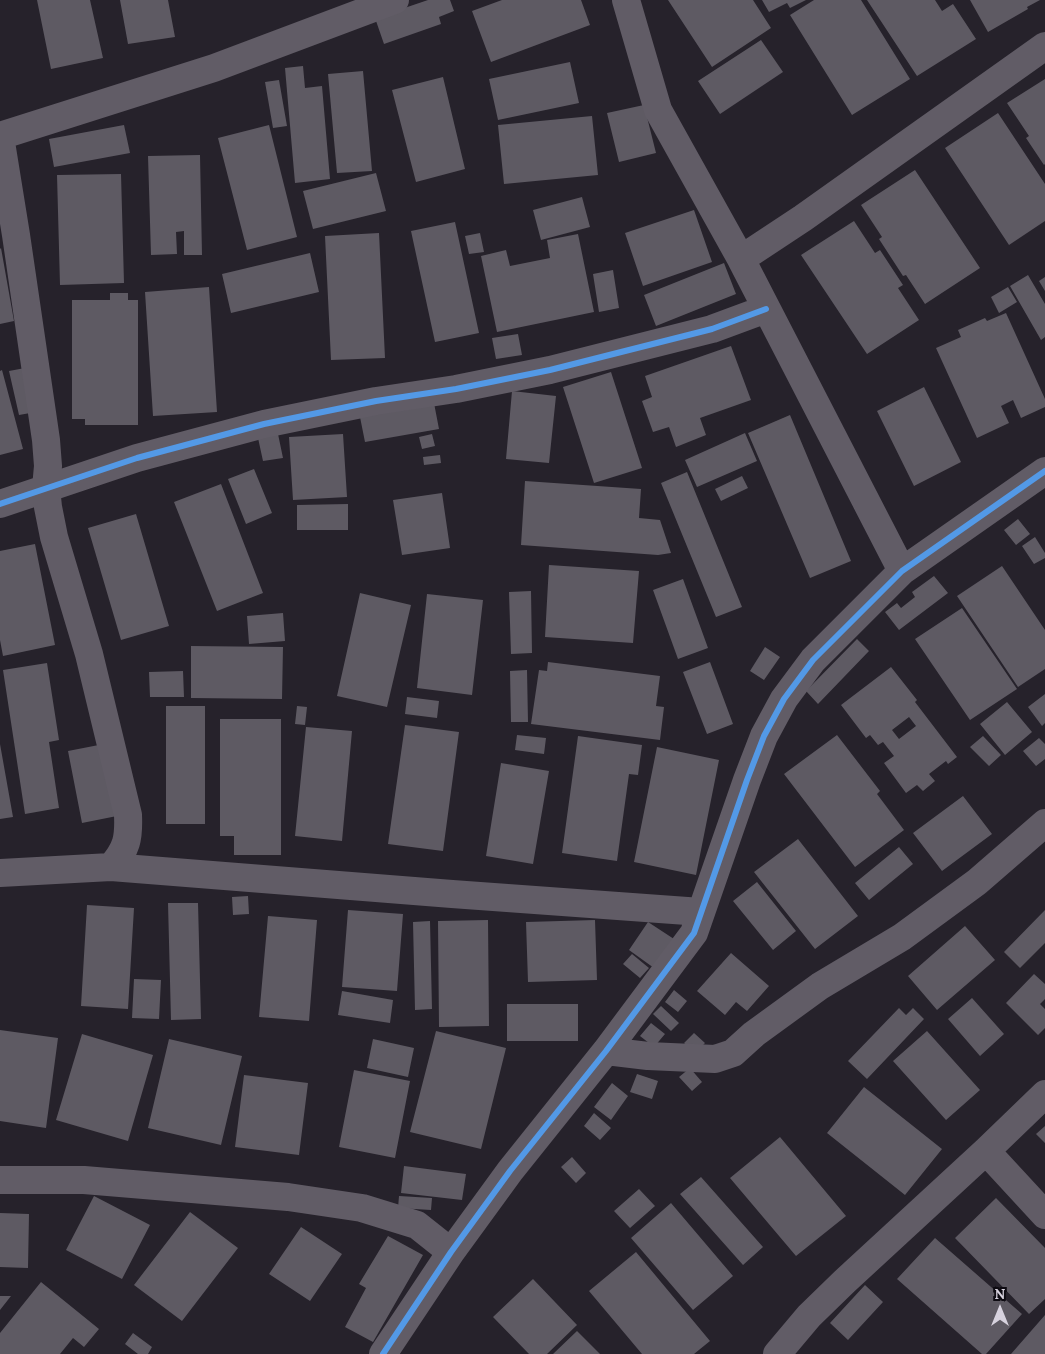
<!DOCTYPE html>
<html>
<head>
<meta charset="utf-8">
<style>
  body { margin:0 }
  #map { position:relative; width:1045px; height:1354px; overflow:hidden; background:#26222b; font-family:Lora,serif }
  canvas { display:block }
  .north { position:absolute; left:975px; top:1284px; width:50px; height:50px; -webkit-text-stroke:4px #0d0a11; paint-order:stroke; rotate:0deg; font-size:14px; font-weight:700; line-height:20px; text-align:center; color:#d7d2de }
  .north::after { content:''; display:block; margin:auto; width:18px; height:22px; background:#d7d2de; clip-path:polygon(50% 0,100% 100%,50% 72%,0 100%) }
</style>
</head>
<body>
<div id="map">
<canvas width="1045" height="1354"></canvas>
<div class="north">N</div>
</div>
<script>
const ctx = document.querySelector('canvas').getContext('2d');
ctx.lineJoin = 'round';
function fillPath(path, color) { ctx.fillStyle = color; ctx.fill(path, 'evenodd'); }
function trace(path, color, width, dash) { ctx.strokeStyle = color; ctx.lineWidth = width; ctx.lineCap = dash ? 'butt' : 'round'; ctx.setLineDash(dash || []); ctx.stroke(path); }
fillPath(new Path2D(`
  M37 0H90L103 58 51 69Z
  M120 0H168L175 37 128 44Z
  M428 0H450L454 11 439 17 441 24 384 44 375 18Z
  M502 0H581L590 25 491 62 472 11Z
  M668 0H753L771 28 712 67Z
  M762 0H806L790 8 787 3 769 12Z
  M814 0H861L910 79 852 115 790 15Z
  M867 0H935L942 11 953 4 976 39 917 76Z
  M970 0H1040L1027 7 1028 9 988 32Z
  M761 40 783 72 720 114 698 81Z
  M570 62 579 103 498 120 489 79Z
  M303 66 305 88 322 86 330 179 295 183 285 68Z
  M363 71 372 171 337 173 328 74Z
  M443 77 465 169 416 182 392 90Z
  M1045 79V164L1044 165 1026 138 1029 136 1007 103Z
  M279 80 287 126 273 128 265 82Z
  M644 105 656 153 619 162 607 113Z
  M998 113 1045 184V221L1009 245 945 148Z
  M592 116 598 175 504 184 498 125Z
  M124 125 130 153 54 167 49 139Z
  M269 125 297 237 247 250 218 138Z
  M200 155 202 255H184V231L176 232 177 254 151 255 148 156Z
  M915 170 980 268 925 304 906 275 903 276 879 239 882 237 861 205Z
  M376 173 386 211 313 229 303 191Z
  M121 174 124 283 60 285 57 175Z
  M582 197 590 227 541 240 533 210Z
  M694 210 712 262 643 286 625 233Z
  M854 221 875 253 880 250 903 285 898 288 919 320 867 354 801 255Z
  M455 222 479 333 435 342 411 231Z
  M379 233 385 358 331 360 325 236Z
  M480 233 484 252 469 254 465 236Z
  M578 234 594 312 497 332 481 256 506 250 510 266 550 258 547 240Z
  M1 248 14 321 0 324V249Z
  M310 253 319 292 231 313 222 274Z
  M724 263 736 294 656 326 644 295Z
  M613 270 619 308 599 312 593 274Z
  M1028 275 1045 304V337L1041 340 1010 286Z
  M1045 277V291L1039 281Z
  M209 287 217 412 153 416 145 292Z
  M1008 287 1017 302 999 313 991 297Z
  M110 293H128V300H138V425H85V419H72V300H110Z
  M1006 313 1045 399V407L1021 418 1013 400 1001 406 1009 423 977 438 936 348 961 337 958 330 985 318 987 321Z
  M518 334 522 355 496 359 492 338Z
  M731 346 751 400 700 418 706 435 676 447 669 427 653 432 642 401 652 397 645 376Z
  M25 368 36 412 19 415 9 371Z
  M2 370 23 449 0 455V371Z
  M611 372 642 468 594 483 563 387Z
  M924 387 961 462 914 486 877 411Z
  M512 391 556 396 549 463 506 459Z
  M434 403 439 429 365 442 360 417Z
  M790 415 851 561 810 578 748 433Z
  M745 433 757 461 697 487 685 460Z
  M278 434 283 458 263 461 258 438Z
  M343 434 347 497 293 500 289 437Z
  M432 434 435 446 422 449 419 437Z
  M440 455 441 463 424 465 423 457Z
  M254 469 272 513 246 524 228 479Z
  M687 472 742 607 716 617 661 483Z
  M742 476 748 488 721 501 715 489Z
  M525 481 641 489 639 518 660 520 671 553 658 555 521 545Z
  M221 484 263 593 217 611 174 502Z
  M442 493 450 548 402 555 393 500Z
  M348 504V530H297V505Z
  M136 514 169 626 121 640 88 528Z
  M1018 519 1030 534 1016 545 1004 530Z
  M1035 537 1045 553V558L1034 564 1022 546Z
  M35 544 55 645 3 656 0 640V551Z
  M549 565 639 571 633 643 545 637Z
  M1002 566 1045 630V669L1018 687 957 596Z
  M934 576 948 593 899 630 885 612 897 603 901 608 915 597 912 592Z
  M683 579 708 648 678 659 653 590Z
  M531 591 532 653 511 654 509 592Z
  M360 593 411 605 387 707 337 696Z
  M427 594 483 600 472 695 417 688Z
  M962 608 1017 689 970 720 915 639Z
  M283 613 285 641 249 644 247 616Z
  M857 639 869 651 818 704 806 691Z
  M191 646 283 647 282 699 191 698Z
  M765 647 780 657 764 680 750 671Z
  M548 662 660 676 656 706 664 707 660 740 531 724 539 670 547 671Z
  M710 662 733 724 707 734 683 672Z
  M47 663 59 740 49 742 59 808 25 814 3 670Z
  M891 667 917 700 915 702 957 757 948 764 946 761 929 774 935 781 923 791 917 785 906 793 884 763 894 756 883 742 878 745 870 735 866 738 841 705ZM909 717 916 726 899 739 892 730Z
  M527 670 528 722H511L510 671Z
  M183 671 184 697H150L149 672Z
  M1045 694V723L1042 726 1028 707Z
  M407 697 439 701 437 718 405 714Z
  M1007 702 1032 732 1005 755 980 724Z
  M166 706H205V824H166Z
  M297 706 307 707 305 725 295 724Z
  M220 719H281V855H234V836H220Z
  M405 725 459 732 443 851 388 844Z
  M306 727 352 731 342 841 295 836Z
  M517 735 546 738 544 754 515 750Z
  M837 735 880 791 877 794 904 830 855 867 784 774Z
  M578 736 642 745 638 775 629 774 617 861 562 853Z
  M983 736 1001 755 989 766 970 747Z
  M1039 738 1045 744V759L1036 766 1023 751Z
  M109 743 122 815 82 823 68 751Z
  M0 744 13 817 0 819Z
  M657 747 719 760 696 875 634 862Z
  M501 763 549 771 533 864 486 856Z
  M963 796 992 834 942 871 913 833Z
  M798 839 858 916 815 949 754 872Z
  M899 847 913 864 869 900 855 883Z
  M757 882 796 931 773 950 733 901Z
  M248 896 249 914 233 915 232 897Z
  M168 903H198L201 1019 171 1020Z
  M87 905 134 908 128 1009 81 1006Z
  M348 910 403 914 397 991 342 987Z
  M1045 910V943L1020 968 1004 952Z
  M268 916 317 920 309 1021 259 1017Z
  M488 920 489 1026 439 1027 438 921Z
  M595 920 597 980 528 982 526 922Z
  M430 921 432 1009 415 1010 413 922Z
  M648 922 674 939 654 968 629 950Z
  M965 926 995 960 937 1010 908 976Z
  M731 953 769 986 747 1011 736 1002 725 1015 697 991Z
  M632 954 649 968 640 978 623 964Z
  M1034 974 1045 984V999L1040 1004 1045 1009V1028L1038 1035 1006 1003Z
  M134 979 161 980 159 1019 132 1018Z
  M674 990 687 1001 678 1012 665 1002Z
  M342 991 393 1000 390 1023 338 1015Z
  M972 998 1004 1034 980 1056 948 1019Z
  M507 1004H578V1041H507Z
  M661 1006 679 1023 671 1031 653 1014Z
  M899 1008 906 1015 913 1008 924 1019 867 1079 848 1061Z
  M651 1023 665 1034 654 1047 640 1036Z
  M0 1030 58 1038 46 1128 0 1121Z
  M436 1031 506 1048 481 1149 410 1132Z
  M927 1031 980 1090 946 1120 893 1061Z
  M694 1033 705 1043 695 1053 684 1043Z
  M82 1034 153 1055 128 1141 56 1120Z
  M169 1039 242 1056 221 1145 148 1128Z
  M373 1039 414 1048 408 1077 367 1068Z
  M690 1068 702 1082 692 1091 679 1077Z
  M354 1070 410 1081 395 1158 339 1147Z
  M637 1074 658 1081 652 1099 630 1092Z
  M244 1075 308 1083 299 1155 235 1147Z
  M612 1083 628 1096 611 1120 594 1107Z
  M864 1087 942 1149 905 1195 827 1133Z
  M594 1113 611 1128 600 1140 584 1126Z
  M1045 1126V1143L1036 1134Z
  M780 1137 846 1216 796 1256 730 1178Z
  M572 1157 586 1173 576 1183 561 1167Z
  M404 1166 466 1174 462 1200 401 1193Z
  M701 1177 763 1247 743 1265 680 1194Z
  M639 1189 655 1206 630 1228 614 1211Z
  M94 1196 150 1225 122 1279 66 1250Z
  M399 1196 432 1198 431 1210 398 1208Z
  M996 1198 1045 1248V1299L1029 1314 955 1238Z
  M671 1203 733 1276 693 1310 631 1238Z
  M190 1212 238 1248 182 1321 134 1285Z
  M0 1213 29 1214 28 1268 0 1267Z
  M301 1227 342 1254 310 1301 269 1274Z
  M388 1236 423 1255 373 1342 345 1327 366 1288 359 1284Z
  M935 1238 1022 1314 986 1354H982L897 1279Z
  M636 1252 710 1341 694 1354H642L589 1291Z
  M533 1279 577 1325 547 1354H529L493 1317Z
  M41 1282 99 1329 84 1347 73 1338 60 1354H0V1333Z
  M865 1285 883 1302 848 1340 830 1323Z
  M0 1296H11L0 1310Z
  M1045 1315V1354H1011Z
  M577 1331 600 1354H553Z
  M133 1333 152 1347 148 1354H138L125 1344Z`), '#5e5a63');
trace(new Path2D(`
  M626 0 658 110 741 259 902 571
  M0 136 16 235 46 440 48 466 46 488 48 507 54 537 89 654 128 815C129 838 127 849 111 867
  M0 136 214 68 395 0
  M741 259 803 218 1045 46
  M0 504 137 458 264 424 376 401 456 389 550 370 712 329 766 309
  M0 873 111 867 452 894 701 912
  M606 1051 648 1056 715 1059 733 1053 754 1034 820 986 902 937 977 882 1045 823
  M986 1151 1045 1215
  M0 1180H84L288 1197 362 1208 417 1225 451 1252
  M383 1354 451 1252 510 1171 606 1051 694 933 747 780 764 736 784 699 813 660 902 571 1045 471
  M777 1354 809 1316 845 1281 986 1151 1045 1094`), '#615c66', 28);
trace(new Path2D(`
  M0 504 137 458 264 424 376 401 456 389 550 370 712 329 766 309
  M383 1354 451 1252 510 1171 606 1051 694 933 747 780 764 736 784 699 813 660 902 571 1045 471`), '#5399e6', 6);
</script>
</body>
</html>
